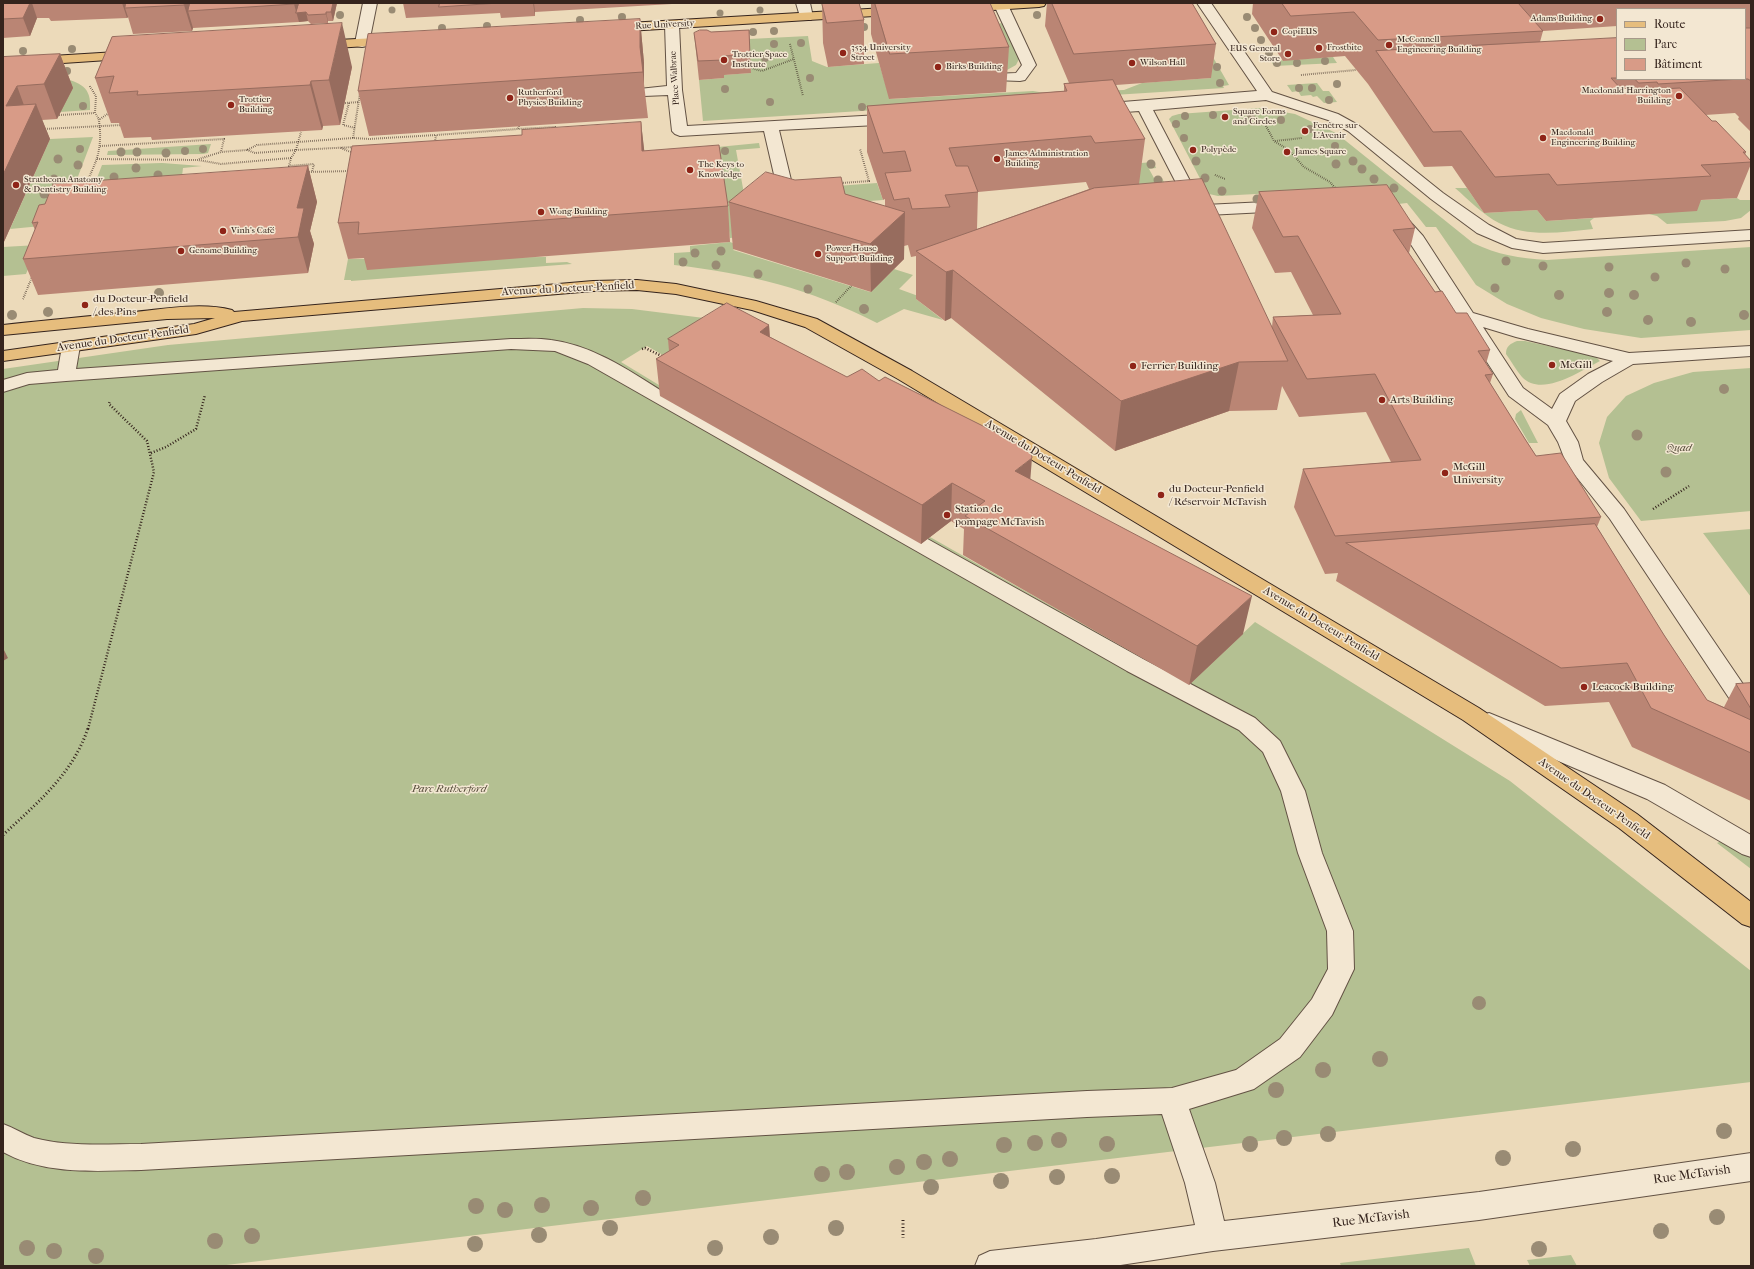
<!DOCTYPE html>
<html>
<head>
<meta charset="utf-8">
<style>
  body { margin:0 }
  #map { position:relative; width:1754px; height:1269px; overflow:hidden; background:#ecdaba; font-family:"IM FELL French Canon",serif }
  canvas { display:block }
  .frame { position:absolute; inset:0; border:4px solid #35241d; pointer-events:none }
  .legend { position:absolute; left:1616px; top:8px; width:130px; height:72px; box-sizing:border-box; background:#f3e7d2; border:1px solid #a7998a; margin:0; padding:5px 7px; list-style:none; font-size:12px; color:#35241d }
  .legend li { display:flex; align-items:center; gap:8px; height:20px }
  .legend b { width:20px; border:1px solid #a7998a }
</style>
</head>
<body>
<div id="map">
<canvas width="1754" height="1269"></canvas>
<div class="frame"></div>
<ul class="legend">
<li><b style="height:5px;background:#e6bd7d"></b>Route</li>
<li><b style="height:11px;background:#b4c092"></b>Parc</li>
<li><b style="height:11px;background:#d89b87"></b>Bâtiment</li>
</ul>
</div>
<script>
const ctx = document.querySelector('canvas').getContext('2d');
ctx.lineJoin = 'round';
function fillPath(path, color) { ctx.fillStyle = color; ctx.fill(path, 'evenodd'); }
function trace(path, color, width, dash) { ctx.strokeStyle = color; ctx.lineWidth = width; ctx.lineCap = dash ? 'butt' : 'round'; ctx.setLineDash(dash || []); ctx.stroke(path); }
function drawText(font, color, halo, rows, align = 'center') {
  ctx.font = font + ' "IM FELL French Canon",serif'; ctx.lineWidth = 3; ctx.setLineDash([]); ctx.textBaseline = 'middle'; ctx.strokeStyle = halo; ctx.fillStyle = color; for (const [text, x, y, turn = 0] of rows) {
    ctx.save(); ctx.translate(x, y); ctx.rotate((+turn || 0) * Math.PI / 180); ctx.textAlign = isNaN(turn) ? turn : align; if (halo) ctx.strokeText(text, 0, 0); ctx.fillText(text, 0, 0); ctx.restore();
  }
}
fillPath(new Path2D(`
  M1005 23 1019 59 1016 65 1007 70 976 25Z
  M808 36 812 61 827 67 879 63 890 99 1033 91 1045 93 1124 90 1142 83 1211 78 1208 69 1206 45 1229 85 1223 86 1224 88 703 121 699 80 724 78 723 75 751 73 749 39Z
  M1333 57 1337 63 1274 66 1271 61Z
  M60 77C80 83 92 86 90 110L60 112 72 88Z
  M1317 83 1323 91H1329L1337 102 1324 103 1317 96 1313 97 1311 95 1301 96 1298 91 1292 92 1287 85Z
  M1260 108 1295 114 1336 133 1473 243C1498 255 1519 258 1547 260L1751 247V330L1641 338 1584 329 1541 318 1507 304 1476 285 1436 227H1426L1407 203 1398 204 1275 193 1218 196 1209 194 1206 190 1169 119 1172 116 1179 114Z
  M93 137 74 187 52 225 10 229 50 139Z
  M759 143 760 148 736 150 749 221 746 237 730 238 718 147Z
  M211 144 208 153 203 154 107 155 108 151Z
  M1154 162 1156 168 1149 169 1154 178H1162L1165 184 1139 186 1128 164Z
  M162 163 202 166 183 168 182 176 92 191 102 165Z
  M877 183 883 200 842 203 837 186Z
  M1455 188H1467L1484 213 1537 210 1546 221 1594 218 1590 221 1593 229C1562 232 1528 238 1499 223 1483 215 1469 200 1455 188Z
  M1737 198 1740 200H1751V210L1741 218 1725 221 1667 224 1657 216 1649 214 1687 201Z
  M730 242 738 245 733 250 870 292 894 269 913 275 899 289 921 297 916 299 943 320 904 309 877 323C810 289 748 273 674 265V253L690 252V246Z
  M38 245 26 274 3 276V247Z
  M546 257V263L567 262 572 264 351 281V280H344L348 259Z
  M583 308 632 309 704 318 684 367 647 346 621 362 921 544 930 537 1189 684 1255 622 1510 781 1751 971V1082L218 1266H3V369L168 345Z
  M1517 341H1525L1595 356 1600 361C1580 371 1542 398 1522 377 1516 370 1511 361 1506 354 1506 346 1510 344 1517 341Z
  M1751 368V511L1641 521 1609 478 1599 443 1607 417 1626 396 1654 383 1693 372Z
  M1521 410 1538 443H1529L1515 419 1516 414Z
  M1751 529V597L1703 533Z
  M1721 841 1751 858V869L1717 843Z
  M1469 1248 1476 1266H1341L1340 1263Z
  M1571 1255 1577 1266H1530L1527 1260Z`), '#b4c092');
const minor = new Path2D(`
  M363 3H377L369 43 367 46 362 47 357 46 355 43Z
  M796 3H810L813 17 811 20H801Z
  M996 3H1006L1008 5 1036 65 1025 80 1020 81 994 80 992 77 994 74 1016 73 1022 65 994 5Z
  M1197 3H1211L1272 92 1338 114 1358 125 1443 193 1489 225 1516 239 1543 243 1751 230V240L1543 253 1512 248 1477 233 1431 199 1348 131 1328 120 1266 100 1153 110 1200 200 1205 205 1285 201 1291 203 1293 206 1291 209 1285 211 1188 216 1182 214 1180 211 1182 208 1188 206 1139 111 1098 114 1093 112 1090 109 1093 106 1098 104 1257 91Z
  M672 21 677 22 679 25 682 90 687 126 897 114 902 116 905 119 902 122 897 124 779 130 797 205 795 208 789 210 783 208 781 205 764 131 680 136 675 134 672 131 668 95 644 96 639 95 637 92 639 89 667 86 665 25 667 22Z
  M1393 210 1403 214 1423 236 1473 313 1528 329 1629 353 1751 346V356L1633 364 1602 382 1575 401 1566 421 1578 442 1583 460 1624 509 1747 690H1751V706H1741L1733 704 1610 519 1567 465 1558 442 1548 425 1509 396 1410 243 1385 215 1387 212ZM1483 327 1516 337 1613 361 1588 374 1560 394 1552 409 1523 388Z
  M511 339C524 339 538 338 551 340 591 345 627 369 660 390L1143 659 1255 718 1280 741 1305 791 1322 853 1353 931 1354 969 1332 1015 1300 1057 1254 1089 1189 1109 1215 1183 1224 1221 1479 1192 1751 1153V1181L1479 1220 1213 1251 1114 1266H975L979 1256 990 1251 1096 1239 1195 1225 1185 1183 1162 1114 1087 1117 141 1170C95 1171 45 1175 3 1152V1124C14 1128 23 1134 34 1138 68 1147 106 1144 141 1144L1087 1091 1172 1088 1236 1070 1280 1039 1312 999 1328 969 1327 931 1298 853 1281 791 1263 752 1239 730 1127 671 588 364 555 351 511 349 66 381 29 384 3 392V380L27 373 58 370 62 346 65 342 71 341 77 342 80 346 76 369Z
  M1489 713 1665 785 1751 835V857L1742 854 1647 799 1481 728 1477 722 1481 716Z`);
const major = new Path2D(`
  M976 3H1046L1044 6 1039 7 962 12 957 11 955 8 957 5Z
  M902 7 907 8 909 11 907 14 611 32 606 31 604 28 606 25 611 24Z
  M397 37 402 38 404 41 402 44 317 49 312 48 310 45 312 42 317 41Z
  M133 51 138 52 140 55 138 58 3 67V59Z
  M637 280 676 284 756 301 817 319 912 371 1479 708 1637 814 1751 902V927L1742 924 1619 828 1463 720 898 379 805 327 752 310 676 294 637 290 593 291 242 321 196 334 3 361V351L194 324 215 318 167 319 3 335V325C47 320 91 316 134 312 166 309 201 302 232 310L234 312 593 281Z`);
trace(minor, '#635244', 2);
trace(major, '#35241d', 2);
trace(new Path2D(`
  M790 44 803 96
  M751 68 762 71 794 59
  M1301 75 1356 70
  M345 103 359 102
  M349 103 343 125 355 128
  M59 115 95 113
  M100 119 109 113
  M519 126 518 129 555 127 557 129
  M1266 126 1274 141 1289 150 1304 167 1330 182 1336 189
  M43 129 122 125
  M353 138 360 93
  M1275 141 1302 138
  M435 142 436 135 518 129
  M100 146 224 139 221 152
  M341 148 353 153
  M247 150 255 153 296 150 301 132
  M291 158 289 166 314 164 312 172
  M97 159 198 160 221 164 291 158 296 150 354 147
  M199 159 221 152 247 150 257 145 353 138 369 139 436 135
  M307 172 350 171
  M1215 175 1225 179
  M841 183 869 181 860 149
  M85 185C95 165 101 154 100 130 99 122 100 119 95 113L96 96 89 85
  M23 299 32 277
  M836 302 853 284`), '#35241d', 2, [0.5, 1.5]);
trace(new Path2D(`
  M642 349 645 348 664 357
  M151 453 166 447 196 429 205 395
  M1653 509 1689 486
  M88 729 154 472 147 441 109 404 110 401`), '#35241d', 2.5, [1, 2]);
trace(new Path2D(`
  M3 835C37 803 73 774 88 728
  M903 1220V1238`), '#35241d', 3, [1, 2.5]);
fillPath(minor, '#f3e7d2');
fillPath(major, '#e6bd7d');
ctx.fillStyle = '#998b74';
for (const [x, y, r] of [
  [392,10,3.5],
  [760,10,3.5],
  [720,13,3.5],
  [340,15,4],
  [1037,15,4],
  [622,17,4],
  [1247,17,4],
  [580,20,4],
  [487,26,4],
  [864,27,4],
  [442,28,4],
  [1255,28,4],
  [774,31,4],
  [753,32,4],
  [1261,40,4],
  [801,43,4],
  [774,44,4],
  [72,49,4],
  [23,51,4],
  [1269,53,4],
  [765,58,4],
  [1325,61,4],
  [1277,63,4],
  [1297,63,4],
  [1217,67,4],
  [67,71,4],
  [810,78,4],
  [1220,83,4],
  [1337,84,4],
  [1299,88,4],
  [1312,88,4],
  [725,89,4],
  [1329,100,4],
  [770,102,4],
  [83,106,4],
  [862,107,4],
  [1213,115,4],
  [1251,115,4],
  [1185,116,4],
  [1281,120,4],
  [1176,124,4],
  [1310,129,4],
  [1184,138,4],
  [1335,146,4],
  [80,149,4],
  [203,149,4],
  [185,151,4],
  [725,151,4],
  [121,152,4.5],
  [137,152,4.5],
  [166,153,4.5],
  [58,159,4.5],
  [1196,161,4.5],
  [1353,161,4.5],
  [1151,164,4.5],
  [1336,164,4.5],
  [78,165,4.5],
  [136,168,4.5],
  [1362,169,4.5],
  [158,175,4.5],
  [114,177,4.5],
  [1205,178,4.5],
  [54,179,4.5],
  [1374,179,4.5],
  [1158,180,4.5],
  [1394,188,4.5],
  [1222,191,4.5],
  [44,194,4.5],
  [1257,199,4.5],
  [721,251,4.5],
  [695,253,4.5],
  [1506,261,4.5],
  [683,262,4.5],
  [1686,263,4.5],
  [716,265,4.5],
  [1543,266,4.5],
  [1609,267,4.5],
  [1725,269,4.5],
  [758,274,4.5],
  [1655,277,4.5],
  [1495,288,4.5],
  [808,289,4.5],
  [159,293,5],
  [1609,293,5],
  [1559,295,5],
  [1634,295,5],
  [864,309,5],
  [48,312,5],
  [1607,312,5],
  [12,315,5],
  [1744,315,5],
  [1648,320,5],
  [1691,322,5],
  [1724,389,5],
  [1637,435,5.5],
  [1666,472,5.5],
  [1479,1003,7],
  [1380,1059,8],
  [1323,1070,8],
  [1276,1090,8],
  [1724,1131,8],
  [1328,1134,8],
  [1284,1138,8],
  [1059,1140,8],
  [1035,1143,8],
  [1107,1144,8],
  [1250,1144,8],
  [1004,1145,8],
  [1573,1149,8],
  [1503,1158,8],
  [950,1159,8],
  [924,1162,8],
  [897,1167,8],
  [847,1172,8],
  [822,1174,8],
  [1112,1176,8],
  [1057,1177,8],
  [1001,1181,8],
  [931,1187,8],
  [643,1198,8],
  [542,1205,8],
  [476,1206,8],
  [591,1208,8],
  [505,1210,8],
  [1717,1217,8],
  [610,1228,8],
  [836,1228,8],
  [1661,1231,8],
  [539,1235,8],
  [252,1236,8],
  [771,1237,8],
  [215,1241,8],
  [475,1244,8],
  [27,1248,8],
  [715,1248,8],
  [1539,1249,8],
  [54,1251,8],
  [96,1256,8]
]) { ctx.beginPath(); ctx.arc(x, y, r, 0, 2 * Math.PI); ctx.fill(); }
fillPath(new Path2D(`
  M3 3H337L333 21H328V23L311 24 308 21 299 22 193 28 192 31 133 34 128 17 127 18 51 21 49 18H37L30 36 3 38Z
  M403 3H672V4L535 12V16L501 18 500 13 406 18Z
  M822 3H859L864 20V64L828 67 823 43Z
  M871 3H990L1009 47 1006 92 889 99 871 34Z
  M1047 3H1192L1216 44 1211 78 1116 85 1123 100 1145 139 1139 184 1272 327 1273 317 1313 315 1291 272 1275 273 1252 228 1259 192 1415 228 1409 253 1435 292 1490 350 1486 364 1493 374 1490 383 1525 439 1536 456 1601 517 1597 527 1664 635 1707 700 1724 707 1736 684 1751 683V801L1632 747 1609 702 1545 706 1336 581 1338 573 1325 574 1294 507 1303 469 1391 462 1366 412 1299 417 1282 386 1277 410 1229 411 1115 451 951 318 945 321 916 299V256L911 257 908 245 904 246V259L871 292 733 249 729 202 845 194 885 206V199L883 200 867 152V106L1064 91V84L1069 83 1045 26ZM1086 182 1089 189 977 229 978 192Z
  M1253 3H1751V132L1738 119 1739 117 1735 113 1705 115 1712 121 1746 152 1745 155 1751 161V164L1737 198 1701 200 1697 211 1546 221 1537 210 1484 213 1452 166 1424 167 1368 84 1345 56 1283 61 1252 14ZM1617 9H1745V79H1617V38L1540 42 1543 31 1617 26Z
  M640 19 644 63V84L648 118 369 136 358 91Z
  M749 30 751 73 724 75V78L699 80 694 33Z
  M112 37 352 67 340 125 323 126 322 130 152 140 151 137 124 138 119 123H111L95 78Z
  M60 54 73 88 57 119 42 120 50 139 3 244V57Z
  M641 122 644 151 728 206 730 242 367 270 364 258 348 259 338 223 522 135Z
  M308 166 317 202 310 231 314 244 308 273 38 295 23 259 35 230 32 223Z
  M769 325 770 337 1030 479 1243 634 1189 685 963 555 964 529 951 521 921 544 660 396 656 359 669 351 668 339Z`), '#ba8574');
fillPath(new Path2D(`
  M30 3H32L37 18 30 36 23 18Z
  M122 3H125L127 7 125 8 128 17 127 18Z
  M185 3H203L188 11 193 28 192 31 184 5Z
  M294 3H304L308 21 299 22 294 4Z
  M333 3H337L333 21 331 12Z
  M533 3H534L535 12V16Z
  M326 12 328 21V23L326 14Z
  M640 19 644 63V84L640 47Z
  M342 23 352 67 340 125 329 80Z
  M60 54 73 88 57 119 44 84Z
  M311 81 323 126 322 130 310 85Z
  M17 86 29 119 36 104 50 139 3 244V175L6 106Z
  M641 122 645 157 642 151Z
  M308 166 317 202 310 231 314 244 308 273 298 237 297 208Z
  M905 212 904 259 871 292 870 244Z
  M953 270 951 318 945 321 946 272Z
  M769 325 771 362 760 332Z
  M1239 362 1229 411 1115 451 1121 401Z
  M1032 458 1029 496 1015 471Z
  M952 483 951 521 921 544 922 505Z
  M1252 596 1243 634 1189 685 1197 646Z
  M3 648 8 658 3 661Z`), '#976c5e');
const building = new Path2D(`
  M3 3H30L23 18 3 19Z
  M126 3H185L184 5 125 8Z
  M190 3H294V4L188 11Z
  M299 3H333L331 12H326V14L308 15 306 12 296 13Z
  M440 3H499L439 7Z
  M822 3H859L864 20 827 23Z
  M875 3H990L1009 47 890 54Z
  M1052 3H1192L1216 44 1074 54Z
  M1282 3H1518L1543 31 1378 40 1354 12 1291 16Z
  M640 19V47L643 72 358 91 368 34Z
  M342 23 329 80 311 81 310 85 137 95 138 91 109 93 114 76 95 78 112 37Z
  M1745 28H1751V81L1748 79H1745Z
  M700 30H707L711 32 749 30 750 55 722 56 723 60 698 61 694 33Z
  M1617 38V78H1611L1623 91 1680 88 1712 121H1716L1746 152H1743L1751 161V162L1701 165 1711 176 1557 185 1549 174 1495 177 1461 131 1433 132 1376 51Z
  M60 54 44 84 17 86 6 106 36 104 3 175V57Z
  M1635 79H1741L1658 84 1657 82 1639 83Z
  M1113 80 1123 100 1145 139 1095 143 1091 136 949 148 956 166H968L978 192 945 195 950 207 912 209 909 198 894 200 885 173 911 171 905 151 883 153 867 106 1067 91 1064 84Z
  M641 122 642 151 719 145 728 206 358 234 359 222 338 223 352 146 522 135V130Z
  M308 166 297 208H304L298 237 23 259 38 222 32 223 39 205 45 204 53 184Z
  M766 172 795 180 841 177 845 194 905 212 870 244 729 202Z
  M1202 179 1288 361 1239 362 1121 401 953 270 946 272 916 251 1094 188Z
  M1387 185 1415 228 1393 230 1435 292 1442 291 1456 313H1467L1490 350 1478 351 1493 374 1485 375 1525 439 1536 456 1561 453 1601 517 1335 536 1303 469 1421 460 1375 374 1307 379 1273 317 1341 314 1298 236 1283 237 1259 192Z
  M727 303 769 325 760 332 847 377 862 369 879 381 885 377 1031 450 1032 458 1015 471 1252 596 1197 646 965 516 985 501 952 483 922 505 656 359 679 345 668 339Z
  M1595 524 1664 635 1707 700 1751 720V753L1651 708 1627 663 1561 668 1346 543Z
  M1751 683V709L1736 684Z`);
fillPath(building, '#d89b87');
trace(building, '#976c5e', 1);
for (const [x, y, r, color] of [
  [1600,19,4,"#8f2418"],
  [1274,32,4,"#8f2418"],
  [1389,45,4,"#8f2418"],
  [1319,48,4,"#8f2418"],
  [843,53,4,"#8f2418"],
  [1288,54,4,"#8f2418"],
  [724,60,4,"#8f2418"],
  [1132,63,4,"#8f2418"],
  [938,67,4,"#8f2418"],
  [1679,96,4,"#8f2418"],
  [510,98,4,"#8f2418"],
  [231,105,4,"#8f2418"],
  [1225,117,4,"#8f2418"],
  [1305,131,4,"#8f2418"],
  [1543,138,4,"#8f2418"],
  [1193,150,4,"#8f2418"],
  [1287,152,4,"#8f2418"],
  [997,159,4,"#8f2418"],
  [690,170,4,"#8f2418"],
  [16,185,4,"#8f2418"],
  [541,212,4,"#8f2418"],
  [223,231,4,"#8f2418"],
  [181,251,4,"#8f2418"],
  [818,254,4,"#8f2418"],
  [85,305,4,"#8f2418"],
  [1552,365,4,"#8f2418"],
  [1133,366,4,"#8f2418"],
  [1382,400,4,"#8f2418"],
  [1445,473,4,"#8f2418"],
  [1161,495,4,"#8f2418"],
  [947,515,4,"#8f2418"],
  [1584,687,4,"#8f2418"]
]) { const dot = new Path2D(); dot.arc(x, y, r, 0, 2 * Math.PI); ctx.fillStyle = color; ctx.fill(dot); trace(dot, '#f3e7d2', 1.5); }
drawText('9px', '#35241d', '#f3e7d2', [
  ["Adams Building",1592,19,"right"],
  ["CopiEUS",1282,32],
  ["McConnell",1397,40],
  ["Engineering Building",1397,50],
  ["3534 University",851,48],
  ["Street",851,58],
  ["Frostbite",1327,48],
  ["EUS General",1280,49,"right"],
  ["Store",1280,59,"right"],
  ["Trottier Space",732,55],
  ["Institute",732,65],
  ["Wilson Hall",1140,63],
  ["Birks Building",946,67],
  ["Macdonald-Harrington",1671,91,"right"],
  ["Building",1671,101,"right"],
  ["Rutherford",518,93],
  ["Physics Building",518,103],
  ["Trottier",239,100],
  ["Building",239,110],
  ["Square Forms",1233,112],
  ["and Circles",1233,122],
  ["Fenêtre sur",1313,126],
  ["L’Avenir",1313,136],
  ["Macdonald",1551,133],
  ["Engineering Building",1551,143],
  ["Polypède",1201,150],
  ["James Square",1295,152],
  ["James Administration",1005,154],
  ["Building",1005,164],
  ["The Keys to",698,165],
  ["Knowledge",698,175],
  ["Strathcona Anatomy",24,180],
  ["& Dentistry Building",24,190],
  ["Wong Building",549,212],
  ["Vinh's Café",231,231],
  ["Power House",826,249],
  ["Support Building",826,259],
  ["Genome Building",189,251]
], 'left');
drawText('9px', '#35241d', '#f3e7d2', [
  ["Rue University",665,25,-3],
  ["Place Walbrae",675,78,-94]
]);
drawText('11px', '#35241d', '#f3e7d2', [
  ["Avenue du Docteur-Penfield",568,289,-3],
  ["Avenue du Docteur-Penfield",123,339,-8],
  ["Avenue du Docteur-Penfield",1043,457,31],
  ["Avenue du Docteur-Penfield",1321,624,31],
  ["Avenue du Docteur-Penfield",1594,799,35]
]);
drawText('11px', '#35241d', '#f3e7d2', [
  ["du Docteur-Penfield",93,299],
  ["/ des Pins",93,312],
  ["McGill",1560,365],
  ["Ferrier Building",1141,366],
  ["Arts Building",1390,400],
  ["McGill",1453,467],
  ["University",1453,480],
  ["du Docteur-Penfield",1169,489],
  ["/ Réservoir McTavish",1169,502],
  ["Station de",955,509],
  ["pompage McTavish",955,522],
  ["Leacock Building",1592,687]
], 'left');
drawText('italic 11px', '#554b3a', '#f3e7d2', [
  ["Quad",1679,448],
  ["Parc Rutherford",449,789]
]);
drawText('13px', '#35241d', '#f3e7d2', [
  ["Rue McTavish",1692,1175,-8],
  ["Rue McTavish",1371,1219,-7]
]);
</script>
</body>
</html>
